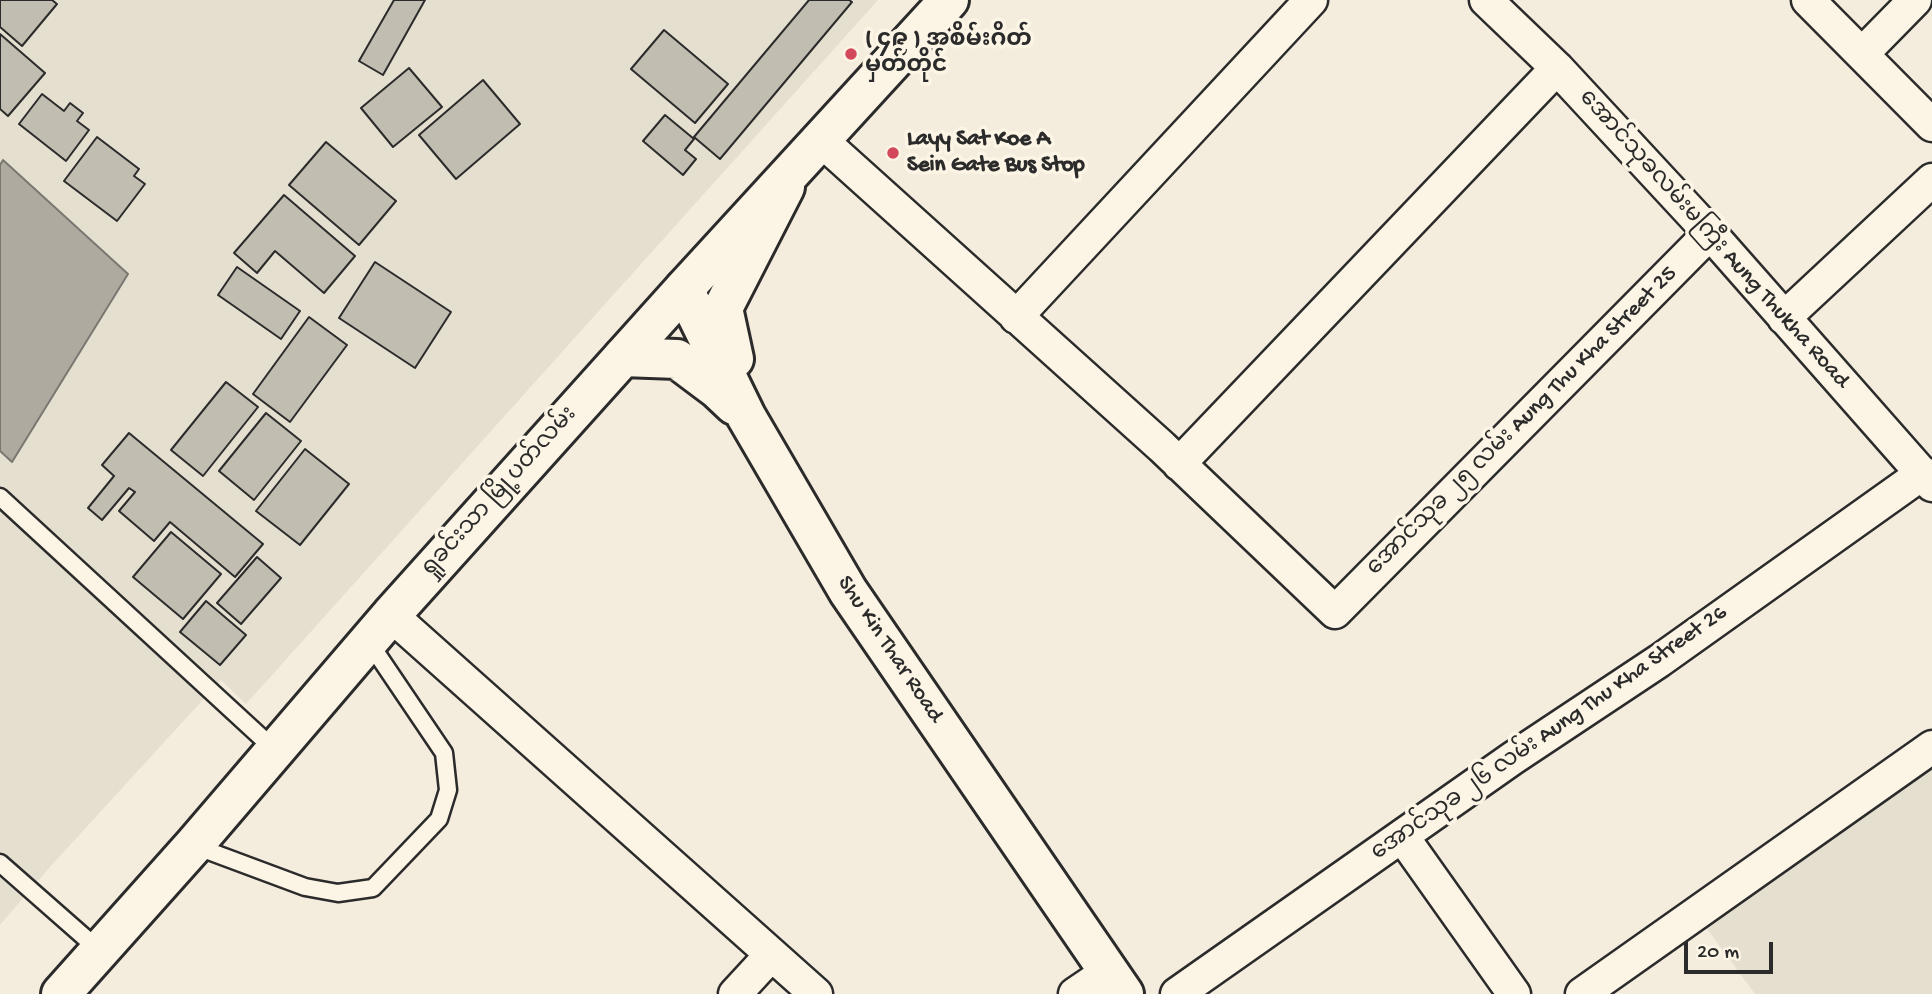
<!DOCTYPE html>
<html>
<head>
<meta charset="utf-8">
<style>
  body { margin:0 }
  #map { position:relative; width:1932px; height:994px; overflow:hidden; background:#f4edde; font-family:"Gochi Hand",sans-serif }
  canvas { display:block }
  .scale { position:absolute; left:1684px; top:942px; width:89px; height:32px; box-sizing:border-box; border:4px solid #2b2b2b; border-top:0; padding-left:9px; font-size:21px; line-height:24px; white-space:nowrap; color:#2b2b2b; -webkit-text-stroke:5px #fcf5e5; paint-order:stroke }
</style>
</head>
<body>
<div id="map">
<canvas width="1932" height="994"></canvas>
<div class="scale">20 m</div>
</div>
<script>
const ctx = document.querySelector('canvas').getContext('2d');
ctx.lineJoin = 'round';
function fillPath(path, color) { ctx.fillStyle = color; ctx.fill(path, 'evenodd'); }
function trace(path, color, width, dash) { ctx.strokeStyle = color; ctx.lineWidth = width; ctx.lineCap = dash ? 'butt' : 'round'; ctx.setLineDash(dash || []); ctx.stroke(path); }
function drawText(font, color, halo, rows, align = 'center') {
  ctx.font = font + ' "Gochi Hand","Noto Sans Myanmar",sans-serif'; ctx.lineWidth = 7; ctx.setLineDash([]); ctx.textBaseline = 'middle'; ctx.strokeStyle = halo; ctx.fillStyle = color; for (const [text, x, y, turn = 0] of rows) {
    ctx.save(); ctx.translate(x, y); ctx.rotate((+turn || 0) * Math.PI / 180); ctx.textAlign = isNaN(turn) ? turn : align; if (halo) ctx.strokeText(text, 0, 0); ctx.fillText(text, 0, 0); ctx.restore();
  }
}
fillPath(new Path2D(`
  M0 0H878L246 704 221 680 49 868 0 925Z
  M1932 766V994H1755L1705 926Z`), '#e5dfd0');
const water = new Path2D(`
  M3 160 128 274 12 462 0 451V165Z`);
fillPath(water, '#afaaa0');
trace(water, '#7a7771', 2);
const building = new Path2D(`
  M0 0H52L57 4 22 46 0 27Z
  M394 0H425L383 75 359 61Z
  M809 0H849L852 2 720 159 694 137Z
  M664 30 728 84 695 123 631 69Z
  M0 34 45 73 8 116 0 109Z
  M409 68 442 107 393 147 361 108Z
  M483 80 520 124 456 179 419 135Z
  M42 94 64 111 70 103 83 113 77 121 89 130 66 161 19 124Z
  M665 115 694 139 685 150 696 159 683 175 643 141Z
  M97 137 139 169 134 176 145 184 117 221 64 181Z
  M326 142 396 201 359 245 289 185Z
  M284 195 355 256 324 293 275 251 257 273 234 253Z
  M375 262 451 312 415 368 339 318Z
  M237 267 300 311 281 339 218 295Z
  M309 317 347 345 290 422 253 394Z
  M226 382 258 407 203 476 171 450Z
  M266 413 301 441 254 500 219 471Z
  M129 433 263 544 235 577 170 522 154 541 119 511 135 492 129 488 102 520 88 508 114 476 102 465Z
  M305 449 349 484 300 545 256 511Z
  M171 532 221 574 183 619 133 577Z
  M257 557 281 578 241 624 217 603Z
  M206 601 246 635 220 665 180 632Z`);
fillPath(building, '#c2bdb1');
trace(building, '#2b2b2b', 2);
const lane = new Path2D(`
  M0 497 275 750
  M195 846 305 887 338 893 373 888 439 819 448 790 444 753 369 642
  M0 863 99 950`);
const street = new Path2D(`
  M1486 0 1557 68 1710 233 1932 485
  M1808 0 1932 125
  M1862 54 1915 0
  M822 141 1162 447 1335 612 1710 233
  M1016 317 1311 0
  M1784 318 1932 180
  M1179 464 1557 68
  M391 615 816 994
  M1402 836 1514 994
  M735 994 771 955
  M1075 994 1109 971
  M1177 994 1513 758 1659 661 1923 473
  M1582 994 1932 747`);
const secondary = new Path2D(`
  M684 289 746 416 848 591 1124 994
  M623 357 677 359 717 389 734 405
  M734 359 723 308 785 187`);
const primary = new Path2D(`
  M61 994 194 845 391 615 684 289 949 0`);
trace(lane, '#2b2b2b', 21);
trace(street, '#2b2b2b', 37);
trace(secondary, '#2b2b2b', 44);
trace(primary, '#2b2b2b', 44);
trace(lane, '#fcf5e5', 16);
trace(street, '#fcf5e5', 32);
trace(secondary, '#fcf5e5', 38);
trace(primary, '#fcf5e5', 38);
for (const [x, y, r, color] of [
  [851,54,7,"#d1495b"],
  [893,153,7,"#d1495b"]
]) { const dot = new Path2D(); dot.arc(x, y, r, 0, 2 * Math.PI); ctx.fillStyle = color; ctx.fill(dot); trace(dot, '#fcf5e5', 2.5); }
drawText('bold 23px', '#2b2b2b', '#fcf5e5', [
  ["( ၄၉ ) အစိမ်းဂိတ်",865,41],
  ["မှတ်တိုင်",865,67],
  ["Layy Sat Koe A",907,140],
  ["Sein Gate Bus Stop",907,166]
], 'left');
drawText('23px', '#2b2b2b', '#fcf5e5', [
  ["အောင်သုခလမ်းမကြီး Aung Thukha Road",1713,240,48],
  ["အောင်သုခ ၂၅ လမ်း Aung Thu Kha Street 25",1523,422,-45],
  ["ရှုခင်းသာ မြို့ပတ်လမ်း",500,493,-48],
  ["Shu Kin Thar Road",889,650,56],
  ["အောင်သုခ ၂၆ လမ်း Aung Thu Kha Street 26",1550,734,-35]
]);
</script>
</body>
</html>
